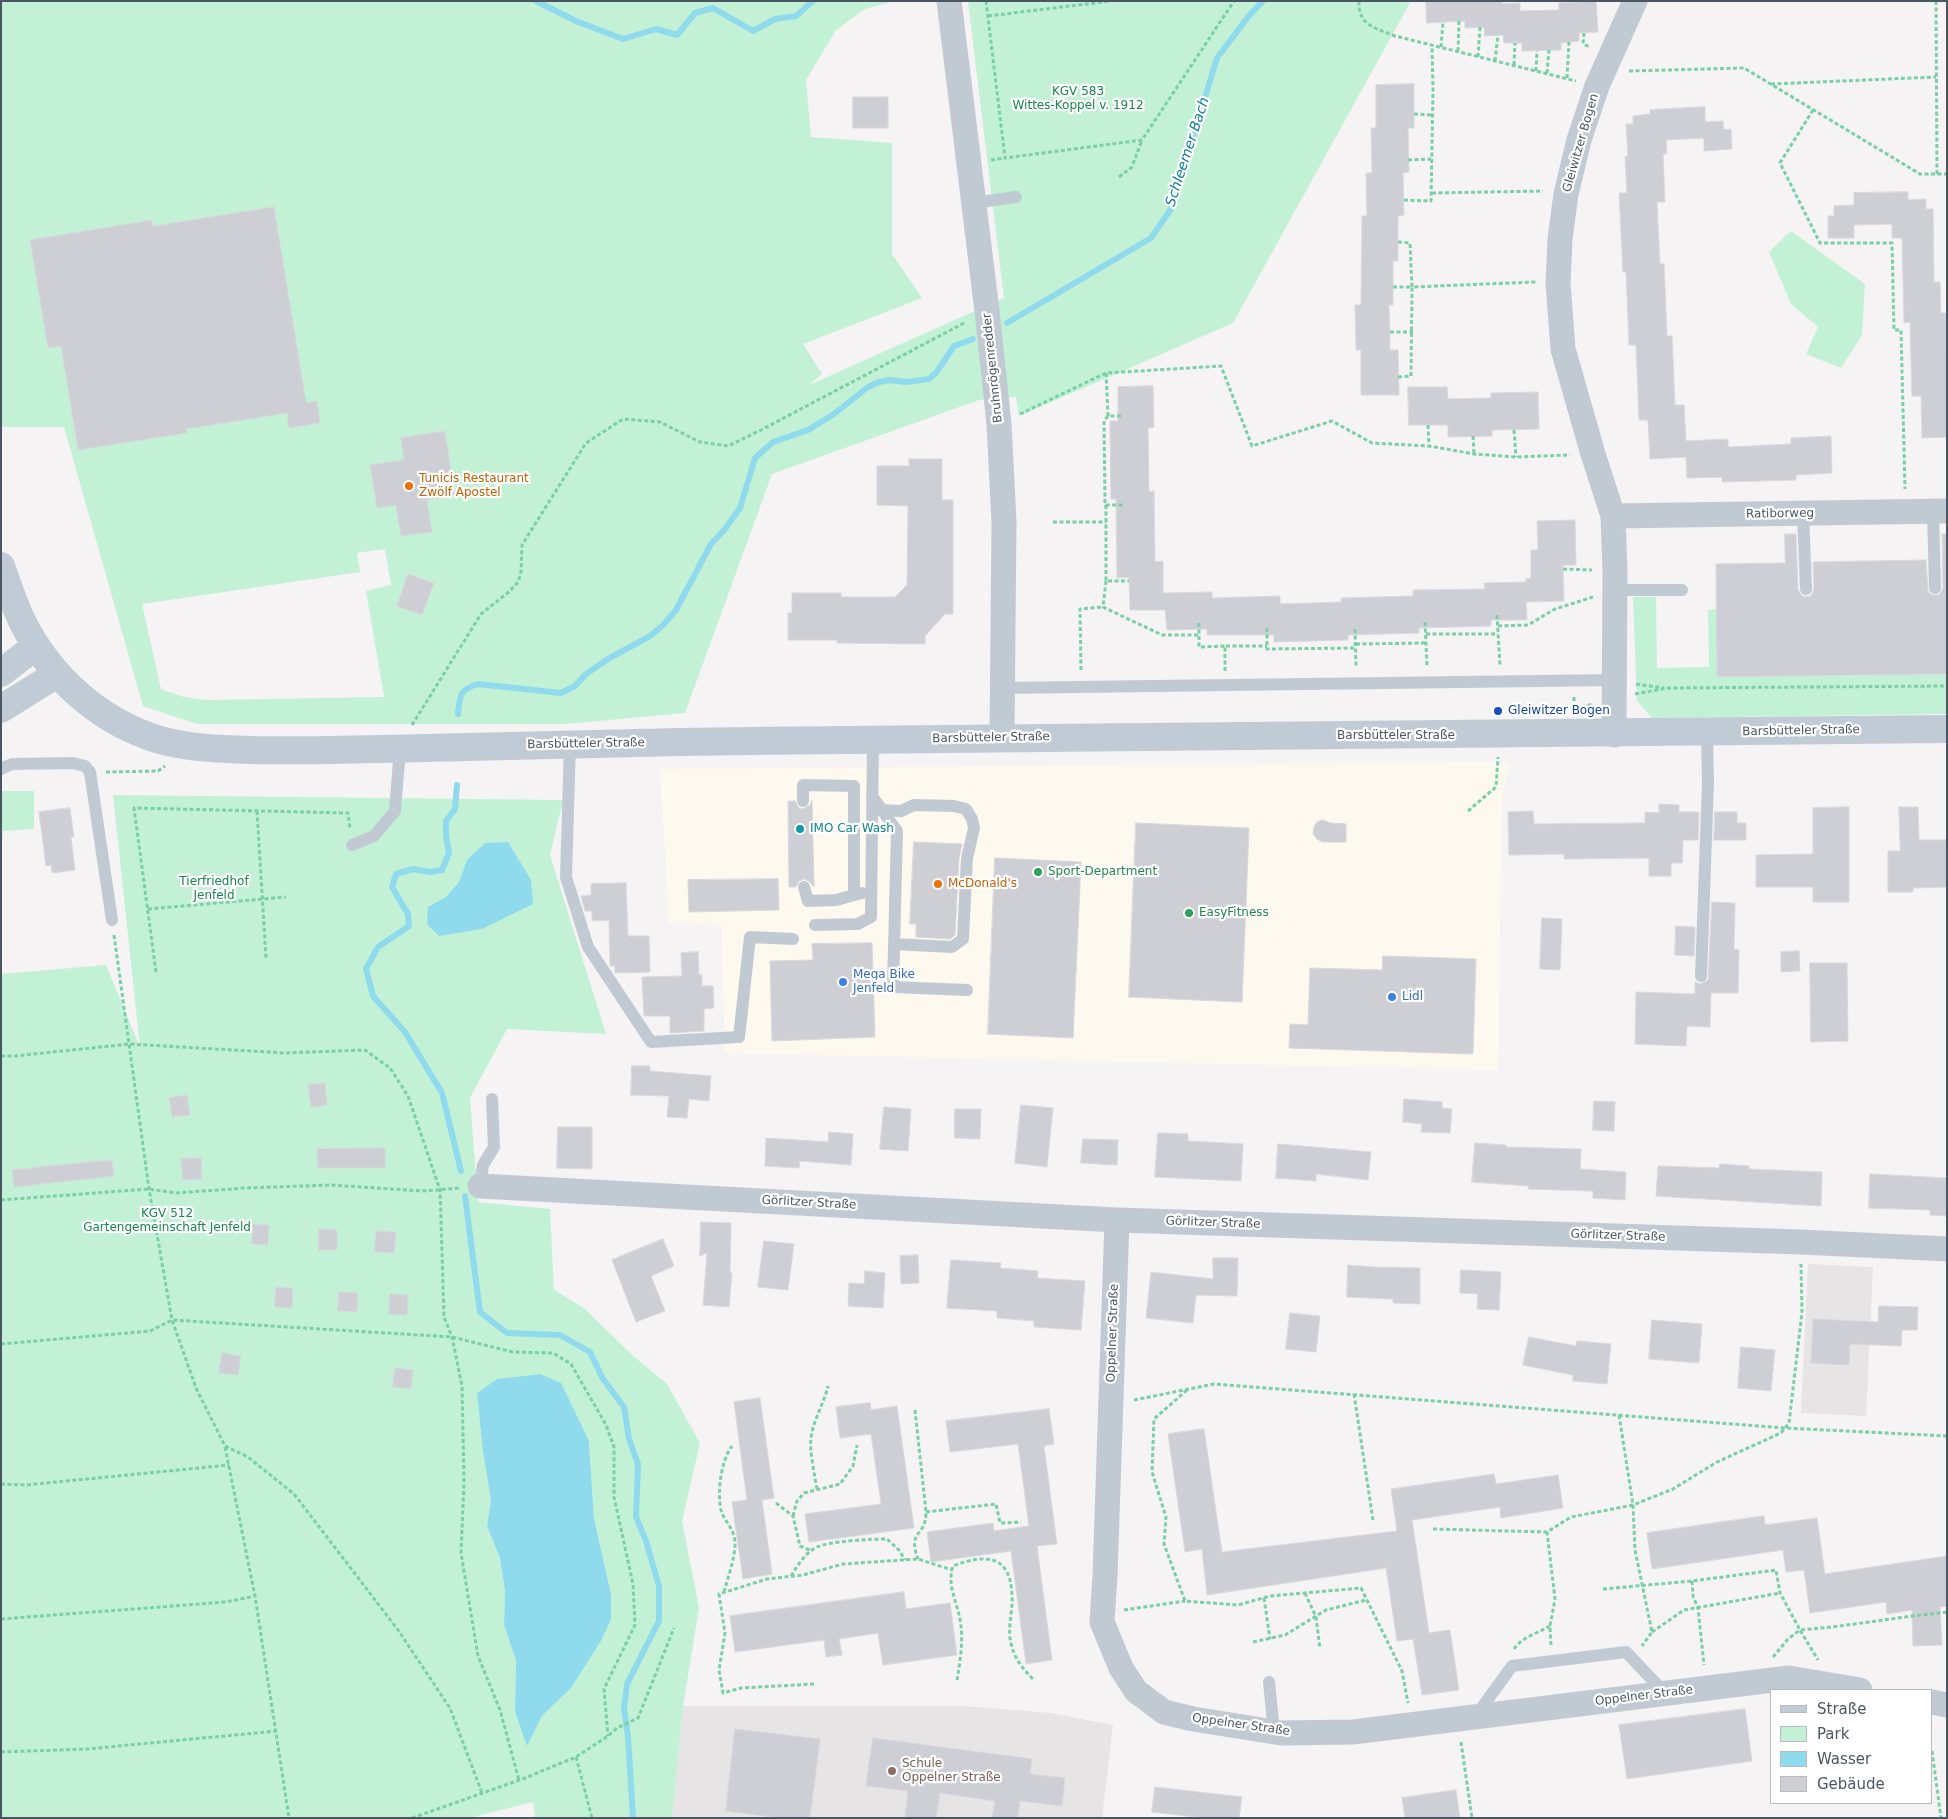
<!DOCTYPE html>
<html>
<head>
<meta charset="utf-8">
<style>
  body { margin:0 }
  #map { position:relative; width:1948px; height:1819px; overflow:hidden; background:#f5f3f3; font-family:"DejaVu Sans",sans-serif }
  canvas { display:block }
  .frame { position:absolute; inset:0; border:2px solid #4a5661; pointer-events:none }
  .legend { position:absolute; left:1770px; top:1689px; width:162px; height:115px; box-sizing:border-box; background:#fff; border:1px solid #b7bbc0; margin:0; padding:6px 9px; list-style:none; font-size:15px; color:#4a5661 }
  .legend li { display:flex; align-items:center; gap:10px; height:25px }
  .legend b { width:25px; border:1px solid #b7bbc0 }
</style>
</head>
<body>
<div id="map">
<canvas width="1948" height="1819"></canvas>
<div class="frame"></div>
<ul class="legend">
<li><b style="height:6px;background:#c1cbd6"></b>Straße</li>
<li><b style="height:14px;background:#c3f1d5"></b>Park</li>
<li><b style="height:14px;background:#90daee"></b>Wasser</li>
<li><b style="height:14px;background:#cdcfd5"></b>Gebäude</li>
</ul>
</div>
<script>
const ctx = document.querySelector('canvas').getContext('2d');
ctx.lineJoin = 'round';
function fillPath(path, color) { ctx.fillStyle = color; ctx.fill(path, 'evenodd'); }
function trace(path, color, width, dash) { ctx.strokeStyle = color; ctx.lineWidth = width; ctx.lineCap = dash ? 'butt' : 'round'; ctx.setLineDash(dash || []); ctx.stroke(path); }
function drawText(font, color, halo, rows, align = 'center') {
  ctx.font = font + ' "DejaVu Sans",sans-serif'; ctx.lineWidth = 4.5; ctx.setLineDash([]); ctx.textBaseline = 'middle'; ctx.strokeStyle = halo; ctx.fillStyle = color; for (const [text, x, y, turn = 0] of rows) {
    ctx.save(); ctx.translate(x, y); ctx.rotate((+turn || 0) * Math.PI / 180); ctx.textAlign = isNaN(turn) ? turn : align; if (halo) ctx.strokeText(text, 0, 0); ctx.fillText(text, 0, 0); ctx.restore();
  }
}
fillPath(new Path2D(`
  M1510 762 1502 797 1498 1070 725 1053 721 925 669 923 660 769Z`), '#fdf9ef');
fillPath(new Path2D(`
  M1808 1264 1873 1267 1866 1416 1801 1413Z
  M683 1706H964L1051 1713 1113 1725 1102 1818H672Z`), '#e6e4e5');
fillPath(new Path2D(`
  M1 1H894L865 9 836 30 806 80 811 137 892 143V254L922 298 803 344 822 374 809 385 1004 298 968 1H1411L1233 323 1019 416 1016 397 979 400 772 474 685 713 565 724H197L143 706 64 427H1ZM385 549 391 585 366 591 384 697 206 700 184 697 161 689 142 604 360 572 357 553Z
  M1791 231 1865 284 1862 335 1841 368 1806 354 1818 327 1791 304 1769 252Z
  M1633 597H1656L1657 668 1709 667 1708 610 1717 609 1718 677 1947 674V714L1652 718 1637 701Z
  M1 791H34V829L3 831 1 854Z
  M113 795 563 800 550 855 606 1034 507 1029 470 1098 478 1202 550 1209 554 1290 584 1308 632 1355 667 1384 700 1443 682 1521 699 1608 683 1706 672 1818H535L533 1802 469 1818H1V974L106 965 140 1047ZM540 1374 589 1441 594 1518 611 1594 571 1688 542 1716 527 1745 515 1712 516 1661 504 1625 505 1591 500 1558 487 1526 491 1500 477 1393 497 1379Z`), '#c3f1d5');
fillPath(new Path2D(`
  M508 842 531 880 533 904 482 929 439 936 427 924 428 907 446 897 459 882 467 860 485 843Z
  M540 1374 561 1383 589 1441 594 1518 611 1594V1619L602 1639 571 1688 542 1716 527 1746 515 1712 516 1661 504 1625 505 1591 500 1558 487 1526 491 1500 483 1451 477 1393 497 1379Z`), '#90daee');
trace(new Path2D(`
  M536 1 576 21 623 39 656 29 677 35 695 13 713 8 753 31 775 19 796 16 813 1
  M1007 323 1151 238 1171 209 1217 58 1248 17 1263 1
  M458 714C460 695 459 690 478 684L561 693 575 686 586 674 608 659 650 636 663 625 676 610 711 544 725 529 740 508 755 458 773 442 808 430 834 414 868 387 879 382 889 380 906 382 929 379 936 373 954 346 973 339
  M457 785 455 809 446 821V836L449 853 442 870 430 872 413 869 396 874 392 887 408 914 409 926 378 947 366 969 373 996 405 1032 442 1093 461 1171
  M465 1196 480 1312 507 1333 560 1335 590 1352 603 1379 624 1407 629 1439 638 1464 636 1517 646 1541 659 1586V1621L627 1684 624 1708 628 1736 633 1818`), '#90daee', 6);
const building = new Path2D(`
  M1426 1H1502V4L1520 3V11L1559 10V3L1596 1 1598 32 1579 33V41L1561 43V50L1522 51V43H1504L1503 35 1485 36 1484 27 1465 28V21L1427 23Z
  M1414 84V128H1408L1409 172 1403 173 1404 215 1398 216V261H1393V305H1389L1390 350H1398L1399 395H1361V350H1356L1355 305H1361L1362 216H1367L1366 173H1372L1371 128H1376V85Z
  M853 97H888V128H853Z
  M1705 107V122L1723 121 1724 130 1731 129 1732 149 1704 151V138L1666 140 1667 154H1663L1665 202H1657L1660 264H1664L1667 336H1672L1675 405H1684L1686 441 1728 439V447L1750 446 1791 444V438L1831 436 1832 473 1796 475V480L1722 482V477L1687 478 1686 457 1650 459 1648 420H1639L1636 345H1629L1626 272H1623L1619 193H1627L1625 156H1628L1626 124H1633V116L1650 114V110Z
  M1908 192V200L1926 199V209H1933L1934 282H1940L1941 313H1946L1947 437 1922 438 1921 396H1912L1910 322 1904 323 1902 238H1892V224L1854 225V238H1828V216H1834V206L1854 205V193Z
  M274 207 306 403 317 401 320 423 289 428 287 413 186 429 187 433 78 450 61 346 48 348 30 240 152 220 153 226Z
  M1153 386 1154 427 1148 428 1149 492 1154 491 1155 562 1163 561V593L1212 592V598L1280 596V604L1311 603 1341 602V598L1413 596V590L1485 589 1484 583 1526 582V579L1531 578V550H1538L1537 521 1575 520 1576 565H1563L1564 601 1526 602 1527 620H1491V626L1419 628V633L1348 635V640L1274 642V635H1207V629L1167 630 1165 610H1130L1129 577 1117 578 1116 499H1111L1110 421H1118V387Z
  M1408 387H1447L1448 399 1491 398V393L1538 392 1539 429 1492 430V436L1448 437V425H1409Z
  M445 431 455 496 427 500 432 532 401 536 396 505 377 508 370 465 404 460 401 438Z
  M909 459H942V500H953V614H945L925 636V644L837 643V640H788V613H792V593H841V597H895L907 585 908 506 877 505V466H909Z
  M1785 534H1796L1798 590 1802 596 1806 597 1811 596 1814 589 1813 562 1926 560 1928 592 1932 595H1939L1943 588 1942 534H1947V674L1717 677 1716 564 1785 563Z
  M408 574 434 583 422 615 397 606Z
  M812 800 814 887 810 882 805 879 799 881 796 887H789L788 801H795L799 808 803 809 810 805Z
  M1659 804 1679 805V812H1699L1698 840H1683L1682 863H1671V876H1649V858L1564 859V854L1509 855 1508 812 1533 811 1534 824 1645 823V812L1659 813Z
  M1849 807V902H1813V887H1756V855L1813 854V808Z
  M1899 807H1918L1919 840H1947V887L1913 888V892H1888V851H1900Z
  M70 808 74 837H71L75 870 52 873 51 865 46 866 39 812Z
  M1715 812H1737V823H1746V840H1714Z
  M1323 820 1331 823 1346 824V842H1322L1317 839 1313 834 1314 827 1317 822Z
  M1136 823 1249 828 1242 1002 1129 997Z
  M914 842 962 844 959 858 955 935 950 939 916 937V924H910Z
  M995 858 1081 862 1073 1038 988 1034Z
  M778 879 779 910 689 912 688 880Z
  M626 883 628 936H649L650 972 615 973V966H610L609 920 592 921V911H585L581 896 591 895V884Z
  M1712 902 1735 903 1734 949 1739 950 1738 993H1711L1710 1027 1687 1026 1686 1046 1635 1044 1636 992 1695 994V982L1701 984 1708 980Z
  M1542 918 1562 919 1560 970 1540 969Z
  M1676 926 1695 927 1694 956 1675 955Z
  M872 943 875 1037 772 1041 770 961 813 960 812 944Z
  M1799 951 1800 971 1781 972V952Z
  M698 952 699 975H702V986H713L714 1008 704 1009V1031L670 1033V1016H644L642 977 682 976 681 953Z
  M1383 956 1476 959 1473 1054 1289 1048 1290 1024 1308 1025 1310 968 1382 970Z
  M1810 963H1847L1848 1041 1811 1042Z
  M632 1066H650V1071L711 1076 709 1101 689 1099 687 1118 667 1117 669 1096 631 1095Z
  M325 1083 327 1105 311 1107 308 1085Z
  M187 1095 190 1115 172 1117 169 1098Z
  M1404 1099 1442 1102V1108L1452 1109 1450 1133 1421 1132 1422 1124 1403 1122Z
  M1594 1101 1615 1102 1614 1131 1593 1130Z
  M1021 1105 1053 1108 1047 1167 1015 1163Z
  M884 1107 911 1109 908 1151 880 1149Z
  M955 1109H981L980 1139 955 1138Z
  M558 1127H592V1169L557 1168Z
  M829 1132 853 1134 851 1165 800 1161 799 1168 765 1166 766 1138 828 1142Z
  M1158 1133 1188 1134V1141L1243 1144 1241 1181 1155 1177Z
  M1083 1139 1118 1140 1117 1165 1081 1163Z
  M1475 1143 1506 1145V1147L1581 1149 1580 1169 1626 1172 1625 1200 1593 1198V1191L1528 1189 1529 1186 1472 1182Z
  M1278 1144 1371 1152 1368 1180 1316 1174V1181L1276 1178Z
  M385 1148V1168H318L317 1149Z
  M201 1158 202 1179 183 1180 181 1159Z
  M112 1160 114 1176 14 1187 12 1170Z
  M1720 1164 1749 1166V1169L1822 1172 1821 1206 1656 1196 1658 1166 1719 1168Z
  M1870 1174 1947 1178V1216L1930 1215V1210L1869 1208Z
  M701 1222 731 1223 730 1273H732L729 1307 703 1305 707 1253 700 1256Z
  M253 1224 269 1225 268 1245 252 1244Z
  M319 1229 337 1230V1250H319Z
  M376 1231 396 1232 394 1253 375 1252Z
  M663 1239 674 1266 651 1276 665 1311 636 1322 612 1260Z
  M764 1241 794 1244 788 1290 758 1287Z
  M918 1255 919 1283 901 1284 900 1256Z
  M1213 1258H1238L1237 1296 1196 1295 1193 1323 1146 1318 1151 1272 1213 1279Z
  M951 1260 1001 1263 1000 1268 1038 1271 1037 1278 1085 1281 1081 1330 1034 1327V1321L997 1318V1311L947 1308Z
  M1348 1265 1374 1267 1420 1268V1304L1393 1303V1299L1347 1297Z
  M1461 1270 1501 1272 1499 1310 1477 1309 1478 1294 1460 1293Z
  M865 1271 885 1273 883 1308 848 1306 849 1283 864 1284Z
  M276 1287 293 1288 292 1308 275 1307Z
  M339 1292 358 1293 357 1312 338 1311Z
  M390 1294 408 1295 407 1315 389 1314Z
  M1879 1306 1918 1307 1917 1330H1902L1901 1346 1850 1344 1849 1365 1811 1363 1813 1319 1878 1322Z
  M1290 1313 1320 1316 1316 1352 1286 1349Z
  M1652 1320 1702 1324 1699 1363 1649 1359Z
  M1529 1337 1576 1346 1577 1341 1611 1344 1607 1384 1573 1381V1375L1523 1365Z
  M1741 1347 1775 1350 1771 1391 1738 1388Z
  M222 1353 241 1356 238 1375 219 1373Z
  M395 1368 413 1370 411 1389 393 1387Z
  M760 1398 774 1498 762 1500 772 1574 743 1579 732 1502 747 1500 734 1402Z
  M870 1403 871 1410 897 1406 914 1528 809 1542 805 1514 881 1504 871 1434 840 1438 836 1407Z
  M1049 1409 1054 1444 1044 1446 1057 1544 1037 1546 1052 1660 1026 1664 1011 1551 931 1562 927 1532 993 1523 994 1531 1029 1526 1018 1444 950 1452 946 1421Z
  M1204 1429 1222 1552 1397 1531 1391 1489 1494 1474 1496 1484 1558 1475 1563 1508 1501 1518 1500 1507 1412 1520 1429 1633 1450 1630 1459 1690 1422 1695 1413 1639 1397 1641 1386 1568 1207 1595 1202 1549 1185 1552 1168 1434Z
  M1764 1516 1765 1525 1817 1518 1825 1574 1947 1556V1606L1940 1607 1942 1645 1913 1646 1912 1610 1887 1614 1886 1602 1810 1613 1804 1570 1786 1572 1783 1550 1652 1569 1647 1533Z
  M904 1592 906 1609 950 1603 957 1655 883 1665 878 1633 839 1639 842 1655 826 1657 824 1640 735 1652 730 1616Z
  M1745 1709 1752 1761 1627 1779 1619 1725Z
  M735 1729 820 1739 810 1818H780L726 1811Z
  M873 1738 1032 1759 1030 1774 1065 1778 1062 1806 1020 1801 1018 1818H992L995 1801 940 1793 936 1818H905L908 1791 866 1786Z
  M1155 1787 1242 1797 1239 1818H1205L1152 1812Z
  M1456 1790 1460 1818H1405L1402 1798Z`);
fillPath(building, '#cdcfd5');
trace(building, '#d7d9de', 1);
trace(new Path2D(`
  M986 1 1005 158 1142 140 1234 1
  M1359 1C1358 26 1376 28 1395 36L1576 81
  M1936 1 1937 174
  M988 16 1111 1
  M1584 33 1583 44 1590 47
  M1441 47 1443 22
  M1458 51 1459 21
  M1478 57 1480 27
  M1495 61 1498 35
  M1514 65 1515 43
  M1536 71 1537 51
  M1629 71 1744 68 1920 174H1947
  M1547 73 1549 50
  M1567 78 1569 42
  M1771 84 1936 77
  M1813 110 1780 163 1820 243H1892L1894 330H1901L1905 489
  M1414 114 1432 115
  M991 160 1005 158
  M1408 160 1431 159
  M1119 177 1132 167 1142 140
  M1432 193 1543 191
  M1404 200 1431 201 1433 89 1432 45
  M1398 242 1410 243 1412 287 1536 282
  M1393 287H1412L1411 376 1398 377
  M1390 332H1413
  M1106 373 1108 416H1123
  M1020 414 1106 373 1221 366 1252 446 1332 421 1372 443 1429 446
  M1108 416 1104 421 1105 505H1123
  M1428 425 1429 446 1474 454 1516 457 1570 455
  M1514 430 1516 457
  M1473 436 1474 454
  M1106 505V581H1129
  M1053 522H1106
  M1563 569 1592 570
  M1106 581 1103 607 1162 635H1199
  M1497 615 1500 666
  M1425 622 1427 667
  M1199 623V647L1225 646
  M1498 626 1528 625 1555 609 1593 597
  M1267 628V649L1356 648
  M1355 629 1356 668
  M1426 634H1498
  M1356 644 1426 643
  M1081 670 1080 609 1103 607
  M1225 671V646H1267
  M1636 684 1664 688
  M1635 694 1667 688 1947 686
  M1574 697V709L1593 704
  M412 725 481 614 510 591 518 582 521 572 522 545 586 443 623 419 660 422 700 442 728 446 761 430 966 322
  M106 772 158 771 165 766
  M257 811 266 958
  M1468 811 1496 787 1498 757
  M148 909 286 897
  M114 935 149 1189 172 1320 196 1388 225 1446 248 1457 294 1494 398 1630 450 1708 482 1793
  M156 972 134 808 348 813 350 828
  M1 1056H15L129 1044 285 1053 365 1050 390 1068 408 1096 440 1190 444 1317 452 1337 462 1386 464 1483 461 1553 478 1656 500 1710 519 1780
  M1 1200 149 1189 176 1193 245 1188 331 1185 422 1191 460 1188
  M1 1344 150 1331 172 1320 452 1337 513 1352 553 1353 571 1364 606 1425 614 1447V1497L633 1584 635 1625 604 1689 608 1736
  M1187 1390 1154 1419 1152 1472 1166 1517 1164 1544 1185 1601 1238 1605 1270 1596 1361 1588 1402 1671 1408 1703
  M1354 1394 1373 1520
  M1134 1400 1214 1384 1785 1428 1947 1436
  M915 1410 926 1512C926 1538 907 1529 918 1559
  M1619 1415 1633 1505 1635 1550 1652 1632 1642 1646
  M225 1447 255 1596 289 1818
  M1 1484 26 1485 229 1465
  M817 1489C815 1478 809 1448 811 1438 813 1420 824 1404 828 1386
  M776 1503 793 1516 800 1546 812 1551
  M926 1512 996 1504 1000 1523 1021 1522
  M793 1516 797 1501 804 1493 840 1484 853 1466 857 1445
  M1433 1529 1547 1532
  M791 1576C798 1565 805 1553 817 1547 830 1541 871 1539 887 1539L899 1550 905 1560
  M1692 1581 1693 1596 1698 1608 1704 1665
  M1603 1589 1692 1581 1776 1570 1780 1593 1800 1630C1850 1626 1898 1617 1947 1612
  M724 1592C728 1577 734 1561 735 1546 736 1529 724 1522 721 1510 717 1491 721 1461 732 1446
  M1305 1593 1316 1617 1320 1649
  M1264 1598 1270 1639
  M1124 1610 1185 1601
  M1 1619 226 1602 255 1596
  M1652 1632 1684 1610 1780 1593
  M1253 1642 1285 1635 1326 1610 1366 1600
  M1551 1645 1550 1626 1555 1599 1547 1532 1571 1517 1633 1505 1673 1489 1717 1462 1781 1433 1789 1423 1802 1312 1801 1264
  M1514 1649C1522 1637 1538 1633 1550 1626
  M1773 1657 1788 1639 1800 1630 1818 1660
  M957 1680C960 1663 963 1643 961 1626 959 1605 946 1586 953 1566 986 1553 1011 1555 1012 1596 1013 1612 1007 1628 1011 1643 1014 1658 1022 1668 1033 1679
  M814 1684 741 1688 723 1693 719 1670 725 1633 719 1594 767 1579 803 1575 843 1564 918 1559 952 1570
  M1461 1742 1472 1818
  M1932 1751 1941 1818
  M1 1752 87 1749 277 1731
  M576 1757 592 1818
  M412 1818 525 1778 576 1757 608 1736 617 1728 638 1718 674 1628`), '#7ad0a6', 3, [4, 2.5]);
trace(new Path2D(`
  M973 203 1016 197
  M1933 511 1935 588
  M1803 513 1806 589
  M1615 590H1682
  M1001 688 1614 680
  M570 744 566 877 588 947 651 1042 739 1037 750 937 793 939
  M1 769 12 764 73 763 85 766 90 772 112 920
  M872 796 897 831 893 987 967 990
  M803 801V785L854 786V894
  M882 810 901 811 914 805 954 806 966 809 972 819 974 828 967 858 963 939 952 947 894 944
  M352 845 374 836 395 811 400 748
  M804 887 808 901 836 900 862 893
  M815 925 858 924 871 917 873 739
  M1701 976 1708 783 1707 733
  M480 1186 483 1165 494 1147 492 1099
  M1269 1682 1274 1732
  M1475 1717 1512 1666 1626 1652 1665 1693`), '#c1cad2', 12);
trace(new Path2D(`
  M949 1 987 311 999 424 1004 522 1002 737
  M1613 516 1947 511
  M1614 735 1615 570 1613 516 1593 454 1563 349 1558 283 1560 239 1566 194 1579 140 1597 86 1635 1
  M480 1186 1117 1220 1801 1242 1947 1249
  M1117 1220 1105 1576 1102 1622 1121 1668 1136 1691 1164 1712 1193 1719 1281 1733 1353 1732 1789 1678 1860 1690
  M1932 1702 1947 1705`), '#c1cad2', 25);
trace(new Path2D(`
  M1 566C8 586 14 605 23 623 51 678 100 722 160 740 189 748 220 749 251 750 295 751 339 750 383 749 482 746 581 744 680 742 1102 736 1524 737 1947 729
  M1 673 36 646
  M1 709 57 674`), '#c1cbd6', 28);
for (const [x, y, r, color] of [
  [409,486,5,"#e8710a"],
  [1498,711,5,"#1a4fb4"],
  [800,829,5,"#0f9aa8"],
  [1038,872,5,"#2e9e5b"],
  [938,884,5,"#e8710a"],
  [1189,913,5,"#2e9e5b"],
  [843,982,5,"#3f7fe0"],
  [1392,997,5,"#3f7fe0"],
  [892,1771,5,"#8d6e63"]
]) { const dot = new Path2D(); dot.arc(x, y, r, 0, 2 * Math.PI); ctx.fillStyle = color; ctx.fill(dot); trace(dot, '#fff', 2); }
drawText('12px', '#17864f', '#fff', [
  ["KGV 583",1078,92],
  ["Wittes-Koppel v. 1912",1078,106],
  ["Tierfriedhof",214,882],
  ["Jenfeld",214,896],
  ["KGV 512",167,1214],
  ["Gartengemeinschaft Jenfeld",167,1228]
]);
drawText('12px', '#4a5661', '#fff', [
  ["Gleiwitzer Bogen",1581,143,-74],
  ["Bruhnrögenredder",993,368,-96],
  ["Ratiborweg",1780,514,-1],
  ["Barsbütteler Straße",1801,731,-1],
  ["Barsbütteler Straße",1396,736],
  ["Barsbütteler Straße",991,738,-1],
  ["Barsbütteler Straße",586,744,-1],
  ["Görlitzer Straße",809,1203,3],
  ["Görlitzer Straße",1213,1223,2],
  ["Görlitzer Straße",1618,1236,2],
  ["Oppelner Straße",1113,1333,-88],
  ["Oppelner Straße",1644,1696,-7],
  ["Oppelner Straße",1241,1725,8]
]);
drawText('12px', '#c56008', '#fff', [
  ["Tunicis Restaurant",419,479],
  ["Zwölf Apostel",419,493],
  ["McDonald's",948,884]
], 'left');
drawText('12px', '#164399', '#fff', [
  ["Gleiwitzer Bogen",1508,711]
], 'left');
drawText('12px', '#0d838f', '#fff', [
  ["IMO Car Wash",810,829]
], 'left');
drawText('12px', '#27864d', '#fff', [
  ["Sport-Department",1048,872],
  ["EasyFitness",1199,913]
], 'left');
drawText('12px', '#366cbe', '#fff', [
  ["Mega Bike",853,975],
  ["Jenfeld",853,989],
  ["Lidl",1402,997]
], 'left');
drawText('12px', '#785e54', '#fff', [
  ["Schule",902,1764],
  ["Oppelner Straße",902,1778]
], 'left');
drawText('italic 14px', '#0c7c9b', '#fff', [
  ["Schleemer Bach",1188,152,-72]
]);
</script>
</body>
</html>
